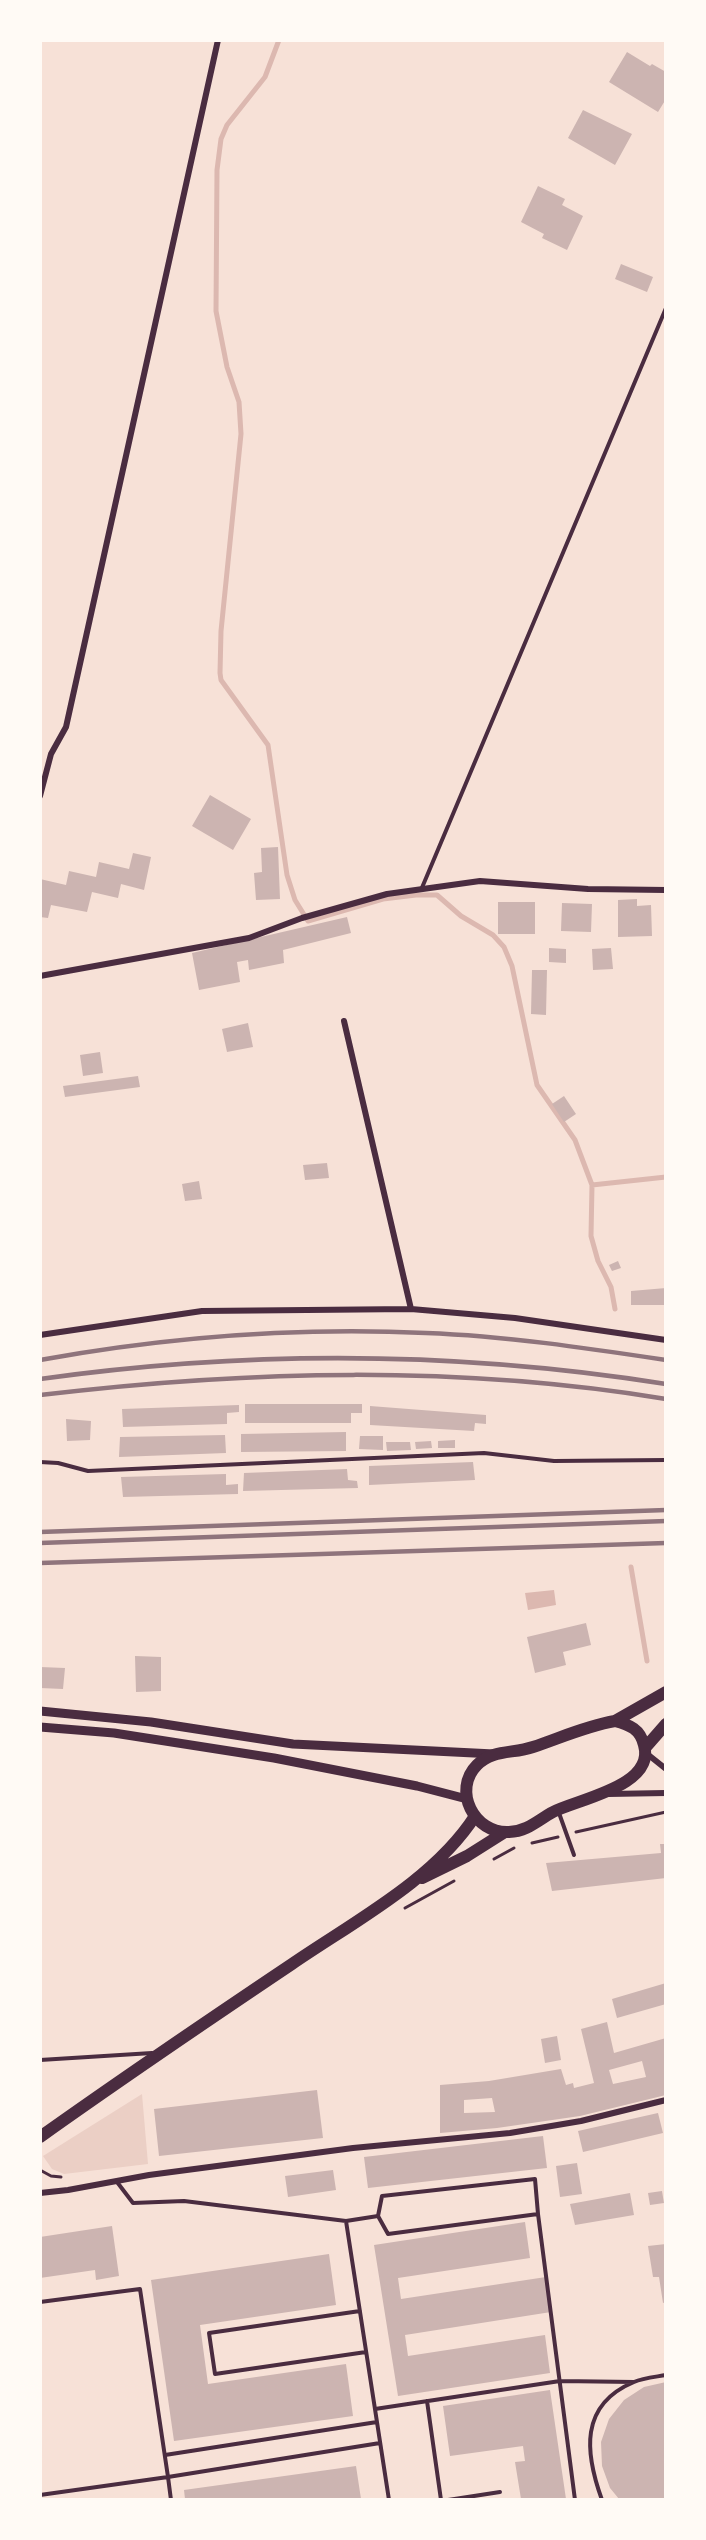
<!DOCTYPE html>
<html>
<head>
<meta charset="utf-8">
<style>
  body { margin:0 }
  #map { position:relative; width:706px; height:2540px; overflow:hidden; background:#f7e1d7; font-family:"Noto Sans",sans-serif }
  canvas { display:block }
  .frame { position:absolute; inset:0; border:42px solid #fffaf5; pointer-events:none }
</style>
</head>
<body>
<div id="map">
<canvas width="706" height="2540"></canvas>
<div class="frame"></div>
</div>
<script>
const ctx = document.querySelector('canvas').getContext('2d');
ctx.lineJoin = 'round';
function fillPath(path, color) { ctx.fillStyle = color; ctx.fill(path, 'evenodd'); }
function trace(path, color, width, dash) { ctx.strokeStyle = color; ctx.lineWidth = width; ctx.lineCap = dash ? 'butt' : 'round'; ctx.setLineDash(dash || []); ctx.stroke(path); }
fillPath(new Path2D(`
  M142 2094 148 2164 64 2174 52 2169 43 2156Z`), '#ebcfc5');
fillPath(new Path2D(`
  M554 1590 556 1605 528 1610 525 1593Z`), '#dcb8b0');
trace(new Path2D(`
  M279 40 265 77 227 125 221 139 217 170 216 311 227 367 239 402 241 434 221 631 220 673 221 680 268 745 287 875 295 900 308 921 383 899 416 895H437L461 916 493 935 504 947 512 966 537 1085 575 1140 592 1185 591 1236 598 1261 611 1287 615 1309
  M592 1185 666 1177
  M631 1567 647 1661`), '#dcb8b0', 5);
fillPath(new Path2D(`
  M627 52 650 66 652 64 666 72V99L658 112 609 82Z
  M583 110 632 134 615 165 568 138Z
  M538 186 565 199 562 205 583 216 567 250 542 238 544 234 521 222Z
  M621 264 653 277 647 292 615 279Z
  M210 795 251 819 233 850 192 826Z
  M278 847 280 899 256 900 254 873 262 872 261 848Z
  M133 853 151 857 144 890 121 884 118 898 92 892 87 912 51 905 48 918 40 917V879L66 885 69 871 96 877 99 862 129 869Z
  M637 899V906L651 905 652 936 618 937V900Z
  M498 902H535V934H498Z
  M562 903 592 904 591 932 561 931Z
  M347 917 351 933 283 950 284 963 249 970 248 960 237 962 240 982 199 990 192 953Z
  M549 948 566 949V963L549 962Z
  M611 948 613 969 593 970 592 949Z
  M532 970H547L546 1015 531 1014Z
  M248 1023 253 1047 227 1052 222 1029Z
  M100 1052 103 1073 83 1076 80 1055Z
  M138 1076 140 1087 65 1097 63 1086Z
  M564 1096 576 1114 564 1122 552 1104Z
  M327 1163 329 1178 305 1180 303 1165Z
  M199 1181 202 1199 185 1201 182 1184Z
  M618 1261 621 1268 612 1271 609 1265Z
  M666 1288V1305H631V1291Z
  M245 1404H362V1413H351V1423H245Z
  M239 1405V1412L227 1413V1424L123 1427 122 1409Z
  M370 1406 486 1415V1424L475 1423 474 1431 370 1425Z
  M66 1419 91 1421 90 1440 67 1441Z
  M346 1432V1451L241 1452V1434Z
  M225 1435 226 1453 119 1457 120 1437Z
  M360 1436H383V1450L359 1449Z
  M455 1440V1448H438V1441Z
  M431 1441 432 1448 416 1449 415 1442Z
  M386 1442H410L411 1450 387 1451Z
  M473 1462 475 1480 369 1485V1466Z
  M347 1469 348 1480 357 1481 358 1488 243 1491 244 1473Z
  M226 1474V1485L238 1484V1494L123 1497 121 1477Z
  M586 1623 591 1645 563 1652 566 1665 535 1673 527 1637Z
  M135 1656 161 1657V1691L136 1692Z
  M40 1667 65 1668 63 1689 40 1688Z
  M660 1844H666V1878L552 1891 546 1863 661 1853Z
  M666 1983V2004L617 2018 612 1999Z
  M607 2022 614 2053 666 2038V2095L580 2116 497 2128 440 2133V2085L489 2081 561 2069 566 2085 573 2083 574 2088 594 2083 581 2029ZM642 2061 646 2077 613 2084 609 2070ZM492 2098 495 2112 464 2113V2100Z
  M557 2036 561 2060 545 2063 541 2039Z
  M317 2090 323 2138 159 2156 154 2109Z
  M658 2113 663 2133 583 2152 578 2131Z
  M543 2136 547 2168 368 2188 364 2157Z
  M577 2163 582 2194 560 2197 556 2166Z
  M333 2170 336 2190 288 2197 285 2176Z
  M662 2191 664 2203 650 2205 648 2193Z
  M630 2193 634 2215 575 2225 570 2204Z
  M525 2222 530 2258 398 2278 401 2299 546 2277 551 2312 405 2335 408 2356 545 2335 550 2373 398 2396 374 2245Z
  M112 2226 119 2276 96 2280 95 2270 40 2278V2237Z
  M666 2244V2302L663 2303 659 2277H653L648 2246Z
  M329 2254 336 2305 200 2325 208 2384 346 2364 353 2416 174 2441 151 2280Z
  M666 2382V2499H619L610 2488 602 2466 601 2442 609 2419 624 2400 644 2387Z
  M550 2390 566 2499H521L515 2462 525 2461 523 2446 450 2456 443 2406Z
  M356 2466 361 2499H185L184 2490Z`), '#ccb4b1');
trace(new Path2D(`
  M576 1832 666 1812
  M532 1843 558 1837
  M494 1859 514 1848
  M405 1908 454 1881
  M40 2170 51 2176 61 2177`), '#4a2c40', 3);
trace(new Path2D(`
  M421 890 666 308
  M40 1462 58 1463 88 1471 484 1453 554 1461 666 1460
  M559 1813 574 1855
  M40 2060 152 2053
  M117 2182 133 2203 184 2201 346 2221 389 2500
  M378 2216 382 2196 535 2179 538 2214
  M346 2221 378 2216 388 2234 538 2214 575 2500
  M40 2302 140 2289 168 2477 380 2443
  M360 2311 209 2333 215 2374 366 2352
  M427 2401 441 2500
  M375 2409 560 2381 634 2382
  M165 2455 377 2422
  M40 2495 168 2477 171 2500
  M448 2500 500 2492
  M602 2500C585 2453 579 2405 634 2382 643 2378 655 2377 666 2375`), '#4a2c40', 4);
trace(new Path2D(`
  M40 796 51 754 66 727 218 40
  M40 976 249 938 302 918 387 894 480 881 588 889 666 890
  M344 1021 411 1309
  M40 1335 202 1311 411 1309 515 1318 666 1340
  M646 1753 666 1769
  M608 1794 666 1793
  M40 2193 68 2190 149 2175 353 2148 510 2133 581 2121 666 2100`), '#4a2c40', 6);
trace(new Path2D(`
  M40 1711 151 1722 293 1744 494 1754
  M40 1727 114 1733 274 1758 417 1786 467 1799`), '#4a2c40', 9);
trace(new Path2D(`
  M615 1721C630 1725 640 1729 644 1745 656 1786 578 1799 553 1812 538 1820 528 1831 509 1832 474 1834 452 1790 477 1765 493 1749 513 1754 533 1747 560 1738 586 1726 615 1721Z
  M615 1721 666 1692
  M645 1748 666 1724
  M422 1878 467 1856 505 1832
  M40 2137C123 2078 207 2021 292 1964 353 1922 434 1880 475 1816`), '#4a2c40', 12);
trace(new Path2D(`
  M40 1360C167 1337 297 1327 426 1333 506 1336 586 1348 666 1360
  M40 1379C248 1350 458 1351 666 1384
  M40 1395C249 1370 458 1365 666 1399
  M40 1532 666 1510
  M40 1543 666 1521
  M40 1563 666 1543`), '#8f747c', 4.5);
</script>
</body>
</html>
